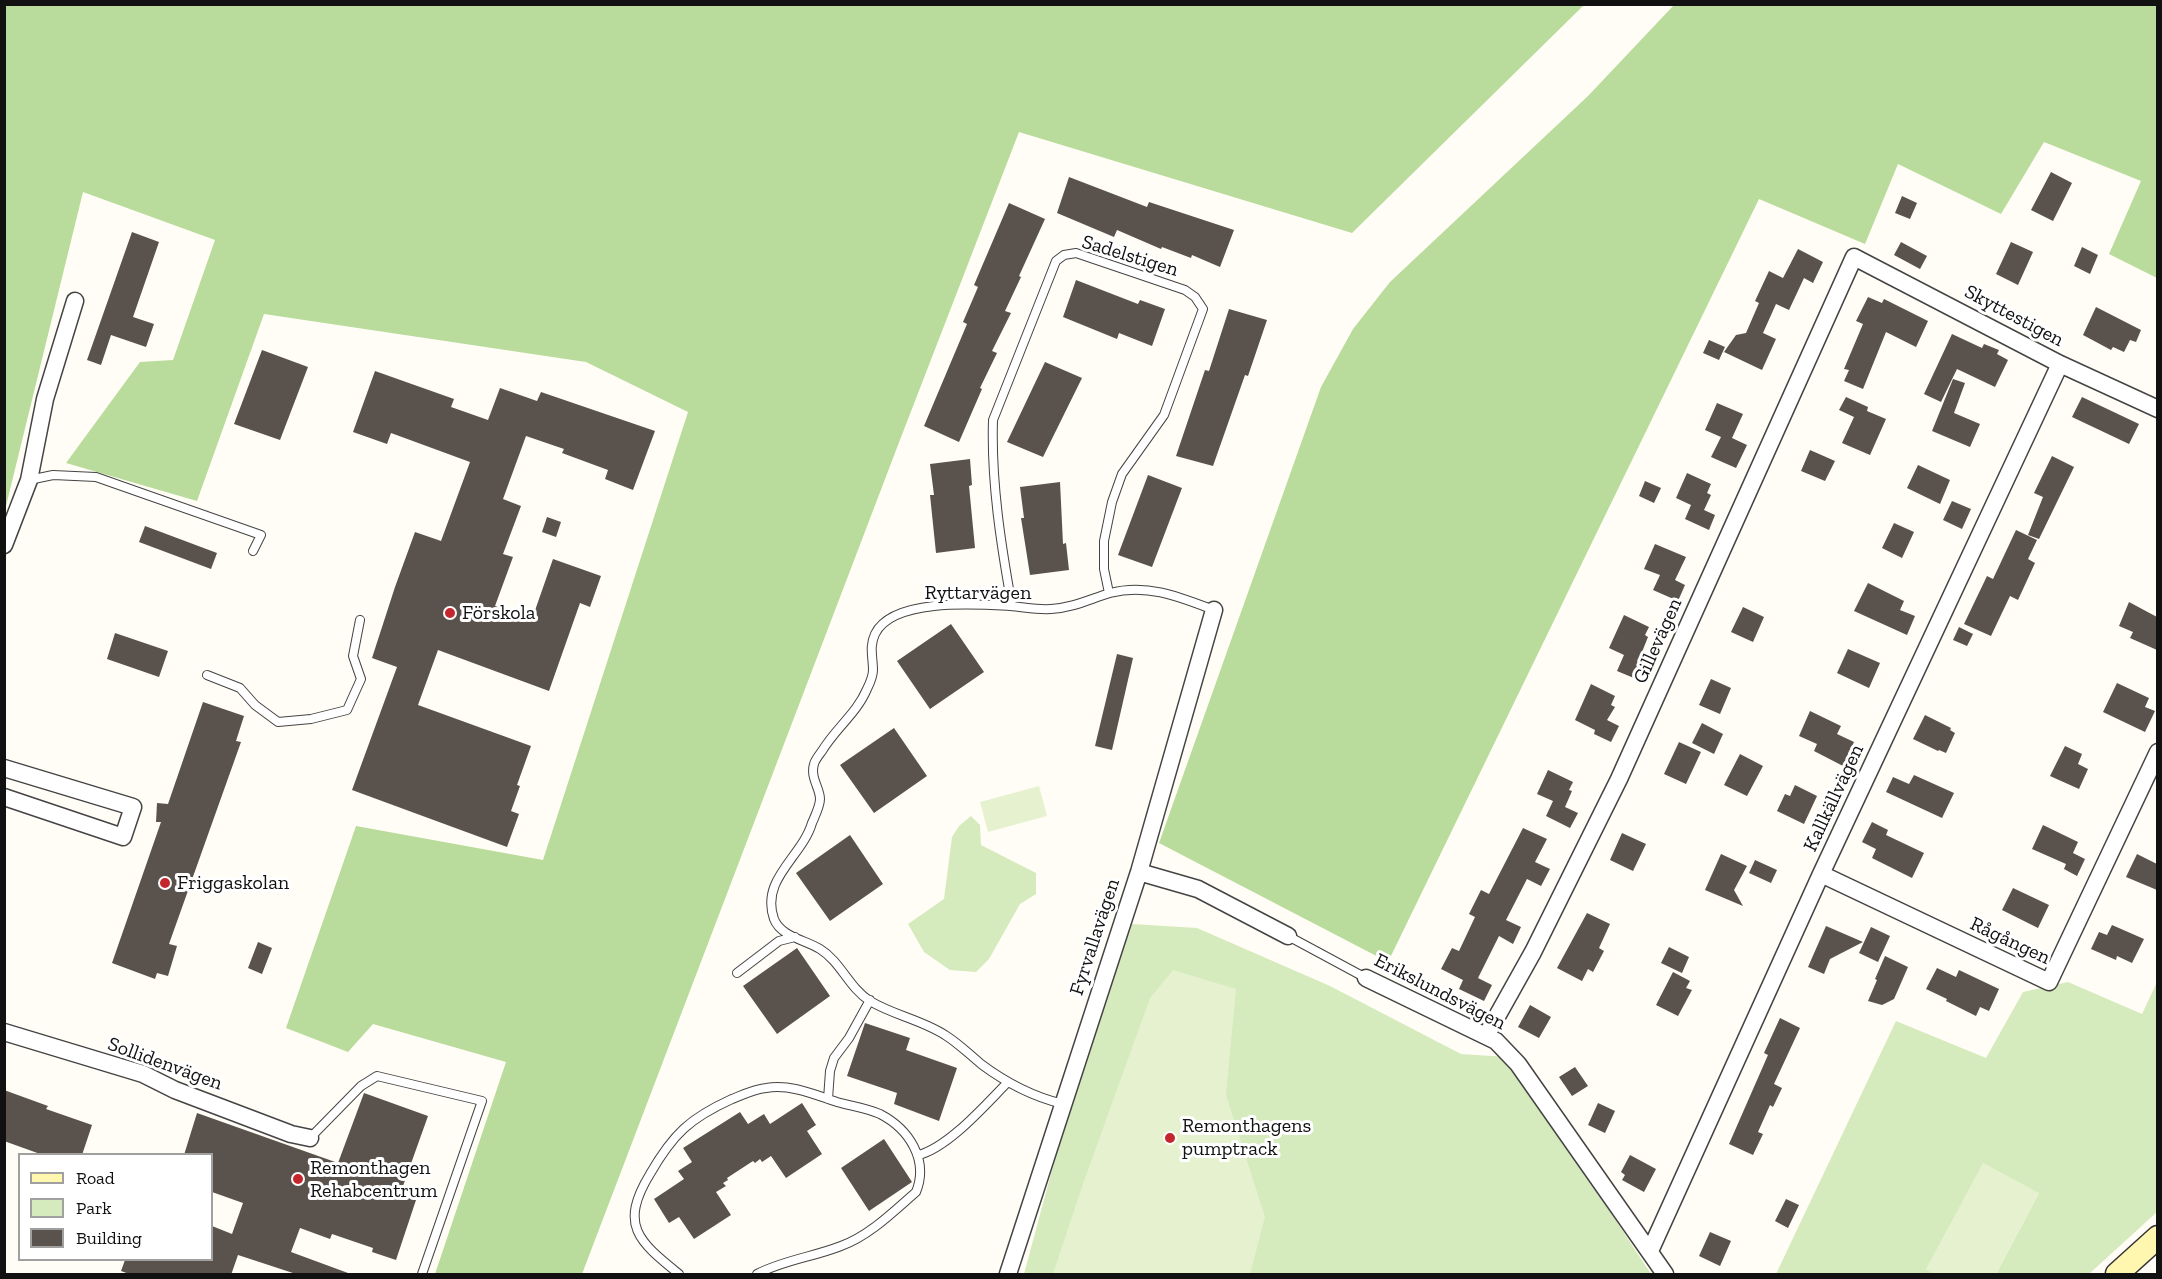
<!DOCTYPE html>
<html>
<head>
<meta charset="utf-8">
<style>
  body { margin:0 }
  #map { position:relative; width:2162px; height:1279px; overflow:hidden; background:#fffdf5; font-family:"Zilla Slab",serif }
  canvas { display:block }
  .frame { position:absolute; inset:0; border:6px solid #111; pointer-events:none }
  .legend { position:absolute; left:18px; top:1153px; width:195px; height:108px; box-sizing:border-box; background:#fff; border:2px solid #a0a0a0; margin:0; padding:8px 10px; list-style:none; font-size:18px; color:#111 }
  .legend li { display:flex; align-items:center; gap:12px; height:30px }
  .legend b { width:30px; border:2px solid #a0a0a0 }
</style>
</head>
<body>
<div id="map">
<canvas width="2162" height="1279"></canvas>
<div class="frame"></div>
<ul class="legend">
<li><b style="height:8px;background:#fff6b0"></b>Road</li>
<li><b style="height:16px;background:#d5ebbd"></b>Park</li>
<li><b style="height:16px;background:#5a524d"></b>Building</li>
</ul>
</div>
<script>
const ctx = document.querySelector('canvas').getContext('2d');
ctx.lineJoin = 'round';
function fillPath(path, color) { ctx.fillStyle = color; ctx.fill(path, 'evenodd'); }
function trace(path, color, width, dash) { ctx.strokeStyle = color; ctx.lineWidth = width; ctx.lineCap = dash ? 'butt' : 'round'; ctx.setLineDash(dash || []); ctx.stroke(path); }
function drawText(font, color, halo, rows, align = 'center') {
  ctx.font = font + ' "Zilla Slab",serif'; ctx.lineWidth = 6; ctx.setLineDash([]); ctx.textBaseline = 'middle'; ctx.strokeStyle = halo; ctx.fillStyle = color; for (const [text, x, y, turn = 0] of rows) {
    ctx.save(); ctx.translate(x, y); ctx.rotate((+turn || 0) * Math.PI / 180); ctx.textAlign = isNaN(turn) ? turn : align; if (halo) ctx.strokeText(text, 0, 0); ctx.fillText(text, 0, 0); ctx.restore();
  }
}
fillPath(new Path2D(`
  M971 816 980 825 981 845 1036 873V894L1020 904 989 959 976 972 950 970 924 952 908 924 944 899 952 837 959 826Z
  M1132 924 1197 928 1330 986 1461 1054 1508 1057 1651 1274H1024L1069 1107Z
  M2068 982 2142 1014 2157 982V1212L2089 1274H1996L2039 1193 1926 1269 1936 1274H1776L1896 1021 1986 1058 2023 992Z`), '#d5ebbd');
fillPath(new Path2D(`
  M5 4H1584V5L1352 233 1019 132 898 445 582 1274H435L506 1062 373 1024 348 1052 286 1028 356 826 543 860 688 412 586 362 264 314 197 501 66 463 140 362 173 360 215 240 83 192 5 510Z
  M1674 5H2157V278L2109 254 2141 181 2044 142 2001 214 1898 164 1865 244 1759 199 1388 962 1159 843 1321 387 1353 329 1390 282 1588 96Z`), '#b9dc9c');
fillPath(new Path2D(`
  M1039 786 1047 816 988 832 980 802Z
  M1173 970 1236 989 1226 1095 1265 1217 1250 1274H1053L1084 1181 1150 998Z
  M1983 1163 2039 1193 1996 1274H1936L1926 1269Z`), '#e6f2cf');
fillPath(new Path2D(`
  M2051 172 2072 183 2053 221 2031 210Z
  M1069 177 1147 207 1149 202 1234 230 1220 267 1192 255 1191 258 1162 247 1161 249 1117 230 1114 237 1057 213Z
  M1902 196 1917 203 1910 219 1895 213Z
  M1009 203 1045 219 1019 276 1021 277 1005 311 1011 313 992 351 997 353 980 388 982 389 959 442 924 426 967 324 963 322 978 287 974 285Z
  M132 232 159 242 133 317 154 324 146 347 111 335 101 365 87 360Z
  M1901 242 1927 256 1920 269 1894 255Z
  M2011 242 2033 252 2018 285 1996 274Z
  M2082 247 2098 255 2090 274 2074 266Z
  M1798 249 1823 262 1813 283 1804 278 1789 310 1776 304 1763 333 1776 339 1762 370 1724 352 1736 335 1746 333 1759 303 1755 301 1769 271 1783 278Z
  M1076 280 1138 304 1140 300 1165 309 1152 346 1119 333 1117 339 1063 317Z
  M1868 297 1882 303 1884 299 1928 321 1916 347 1886 332 1863 389 1844 381 1849 370 1844 369 1863 324 1856 321Z
  M2096 307 2141 330 2136 342 2130 340 2124 352 2113 347 2111 350 2083 335Z
  M1229 309 1267 320 1248 376 1245 375 1213 466 1176 456 1205 370 1209 371Z
  M1952 334 1982 348 1984 344 1999 350 1997 354 2008 360 1995 387 1957 369 1941 402 1924 394Z
  M1709 340 1725 347 1719 360 1703 353Z
  M262 350 308 367 280 440 234 424Z
  M1045 362 1082 378 1043 457 1007 442Z
  M375 371 454 399 451 407 488 420 500 388 537 401 541 392 655 431 633 490 605 479 608 470 562 453 564 449 526 436 503 499 521 506 503 554 513 557 495 606 532 619 553 559 601 576 590 607 580 603 549 691 438 650 418 705 531 746 517 785 520 786 511 811 519 814 507 847 352 790 397 667 372 658 395 587 415 532 441 541 470 462 391 433 387 444 353 432Z
  M1953 379 1965 383 1954 413 1980 424 1970 447 1932 431Z
  M1846 397 1868 407 1867 411 1886 419 1870 455 1842 443 1854 417 1839 410Z
  M2082 397 2139 424 2129 444 2072 417Z
  M1717 403 1743 414 1732 438 1747 445 1736 468 1711 457 1721 437 1705 430Z
  M1810 450 1835 461 1825 481 1801 471Z
  M2052 456 2074 467 2039 539 2028 535 2043 497 2034 493Z
  M970 459 972 485 969 486 975 548 936 553 930 495H934L930 464Z
  M1918 465 1950 480 1940 504 1907 488Z
  M1687 473 1711 484 1707 493 1711 495 1704 510 1715 515 1709 530 1685 519 1691 505 1676 498Z
  M1148 475 1182 488 1152 567 1118 555Z
  M1645 481 1661 488 1654 503 1639 496Z
  M1060 482 1063 544 1066 543 1069 570 1030 575 1021 518H1024L1020 487Z
  M1952 501 1971 509 1962 529 1943 520Z
  M547 517 561 522 556 537 542 532Z
  M1894 523 1914 532 1902 558 1882 548Z
  M145 526 217 553 211 569 139 542Z
  M2016 530 2037 540 2028 559 2035 563 2018 600 2010 596 1991 636 1964 624 1987 576 1993 579Z
  M1655 544 1686 557 1675 580 1685 585 1678 601 1653 590 1660 575 1644 569Z
  M1868 583 1904 601 1900 610 1915 616 1907 635 1854 611Z
  M2129 602 2157 617V650L2130 638 2133 632 2119 626Z
  M1743 607 1764 617 1753 642 1731 632Z
  M1624 615 1649 627 1645 635 1648 637 1642 652 1653 657 1641 681 1617 671 1624 655 1609 648Z
  M951 624 984 672 930 709 897 661Z
  M1959 627 1973 634 1967 646 1953 640Z
  M115 633 168 651 159 677 107 659Z
  M1848 649 1880 663 1869 688 1837 673Z
  M1117 654 1133 658 1112 750 1095 746Z
  M1711 679 1731 688 1720 714 1699 705Z
  M2117 683 2149 698 2145 707 2155 711 2145 732 2103 712Z
  M1591 684 1615 696 1611 705 1615 707 1607 720 1619 726 1611 742 1594 734 1595 730 1575 720Z
  M203 702 244 716 236 741 241 742 169 944 177 946 168 976 157 973 155 979 112 963 161 822H156L157 803 168 804Z
  M1810 711 1841 726 1837 734 1854 742 1843 766 1814 751 1817 744 1799 736Z
  M1925 715 1951 728 1950 730 1955 733 1946 753 1939 750 1938 751 1913 739Z
  M1702 723 1723 734 1714 754 1692 743Z
  M894 728 927 776 874 813 840 765Z
  M1679 742 1701 752 1686 784 1664 774Z
  M2065 746 2082 754 2078 764 2088 769 2079 789 2050 776Z
  M1740 754 1763 766 1747 796 1724 785Z
  M1548 770 1573 782 1569 790 1572 791 1565 807 1578 813 1570 828 1546 816 1553 801 1537 794Z
  M1914 775 1954 793 1942 818 1886 792 1893 777 1909 784Z
  M1795 785 1817 796 1804 824 1777 811 1785 794 1790 796Z
  M1872 822 1888 830 1886 835 1924 853 1912 878 1872 858 1876 849 1862 842Z
  M2043 825 2078 842 2073 853 2085 859 2077 876 2064 869 2066 864 2032 849Z
  M1523 828 1547 839 1535 862 1550 869 1541 886 1527 879 1506 920 1521 927 1513 944 1499 936 1478 978 1492 985 1484 1001 1459 989 1463 980 1441 969 1452 948 1459 951 1475 917 1469 914 1481 890 1489 894Z
  M1622 833 1646 844 1633 871 1610 860Z
  M850 835 883 884 830 921 796 873Z
  M1721 854 1747 866 1734 890 1743 906 1705 890Z
  M2137 854 2157 864V890L2126 877Z
  M1755 860 1777 870 1771 883 1749 873Z
  M2013 888 2049 905 2038 928 2002 910Z
  M1587 913 1610 924 1599 948 1604 951 1593 972 1588 969 1582 981 1557 968Z
  M2112 925 2144 939 2132 963 2117 956 2116 960 2091 949 2099 932 2107 935Z
  M1826 926 1863 942 1830 959 1824 974 1808 967Z
  M1871 927 1890 936 1878 962 1859 953Z
  M258 942 272 948 262 974 248 968Z
  M1669 947 1689 957 1682 973 1661 963Z
  M797 948 830 996 777 1034 743 986Z
  M1885 956 1908 967 1894 999 1882 1005 1868 1001 1877 980 1875 979Z
  M1937 968 1956 977 1959 970 1999 989 1989 1011 1980 1007 1976 1016 1946 1001 1947 999 1926 989Z
  M1673 972 1690 981 1686 988 1692 990 1678 1016 1656 1005Z
  M1530 1005 1551 1017 1539 1038 1518 1027Z
  M1780 1018 1800 1028 1774 1084 1782 1088 1773 1107 1770 1105 1758 1132 1763 1134 1753 1155 1729 1144 1768 1055 1764 1053Z
  M865 1023 910 1038 906 1050 957 1068 939 1121 894 1104 897 1093 847 1076Z
  M1575 1067 1588 1086 1572 1096 1559 1077Z
  M4 1090 48 1106 46 1109 92 1125 82 1155H43L4 1141Z
  M364 1093 428 1116 403 1186 419 1191 396 1260 372 1252 373 1248 332 1234 330 1239 300 1228 291 1252 348 1273V1275H299L238 1255 231 1275H132L121 1271 125 1260H212V1226L232 1234 243 1203 212 1192V1155H184L197 1113 338 1163Z
  M802 1103 816 1125 807 1131 822 1154 786 1178 771 1156 762 1162 760 1159 755 1163 753 1161 727 1178 728 1180 723 1183 726 1186 716 1192 731 1215 694 1239 679 1217 669 1223 654 1199 684 1179 678 1171 692 1162 683 1148 740 1112 748 1124 764 1114 770 1124Z
  M1598 1103 1615 1111 1605 1133 1588 1125Z
  M884 1139 912 1182 869 1211 841 1168Z
  M1630 1155 1656 1169 1644 1192 1622 1180 1625 1175 1621 1172Z
  M1786 1199 1799 1205 1788 1228 1775 1221Z
  M1710 1232 1731 1241 1720 1266 1699 1256Z`), '#5a524d');
const service = new Path2D(`
  M29 480 53 475 96 477 261 535 253 551
  M1012 606C1001 545 991 482 993 420L1056 261 1064 255 1076 253 1185 290 1195 297 1203 309 1164 415 1122 474 1112 502 1104 541V569L1109 593
  M207 675 240 688 255 705 278 722 311 719 347 710 361 679 353 656 360 620
  M1288 936 1366 978
  M737 973 779 941 795 937
  M828 1099 830 1071 834 1058 849 1038 870 1000
  M1063 1104C1034 1097 1005 1082 981 1064 969 1054 958 1043 945 1035 922 1020 893 1015 870 1001 849 988 841 962 820 949 806 940 781 937 774 919 760 879 802 857 812 823 815 816 820 806 820 799 820 788 810 778 814 764 815 760 819 755 822 751 835 729 857 713 867 689 870 683 873 676 873 670 873 657 869 647 875 634 892 598 976 604 1010 606 1024 607 1036 610 1051 609 1072 608 1090 599 1110 593 1147 583 1180 597 1214 610
  M310 1138 361 1086 377 1076 482 1101 422 1274
  M919 1155C950 1146 985 1105 1008 1082
  M679 1274C638 1241 619 1225 650 1174 673 1134 690 1118 732 1099 742 1095 755 1089 766 1088 791 1084 813 1094 837 1102 851 1106 866 1108 880 1114 909 1129 929 1160 916 1192 893 1212 869 1236 841 1246 813 1257 784 1260 757 1274`);
const minor = new Path2D(`
  M4 545 29 480 45 399 75 301
  M4 768 133 807 123 837 4 797
  M1139 872 1198 889 1288 936
  M1821 874 2049 982 2158 752
  M1366 978 1496 1041 1518 1064 1665 1274
  M4 1032 143 1074 175 1090 291 1134 310 1138
  M1486 1036 1533 952 1619 779 1854 257 2060 364 2158 409
  M1650 1251 1821 874 2060 364
  M1008 1274 1139 872 1214 610`);
const secondary = new Path2D(`
  M2117 1274 2158 1237`);
trace(service, '#444', 10);
trace(minor, '#444', 19);
trace(secondary, '#333', 25);
trace(service, '#fff', 8);
trace(minor, '#fff', 16);
trace(secondary, '#fff6b0', 22);
for (const [x, y, r, color] of [
  [450,613,6,"#c4262e"],
  [165,883,6,"#c4262e"],
  [1170,1138,6,"#c4262e"],
  [298,1179,6,"#c4262e"]
]) { const dot = new Path2D(); dot.arc(x, y, r, 0, 2 * Math.PI); ctx.fillStyle = color; ctx.fill(dot); trace(dot, '#fff', 2); }
drawText('20px', '#111', '#fff', [
  ["Sadelstigen",1130,256,17],
  ["Skyttestigen",2014,316,28],
  ["Ryttarvägen",978,593],
  ["Gillevägen",1658,641,-66],
  ["Kallkällvägen",1834,798,-65],
  ["Fyrvallavägen",1095,937,-72],
  ["Rågången",2010,941,25],
  ["Erikslundsvägen",1440,992,27],
  ["Sollidenvägen",165,1064,20]
]);
drawText('20px', '#111', '#fff', [
  ["Förskola",462,613],
  ["Friggaskolan",177,883],
  ["Remonthagens",1182,1126],
  ["pumptrack",1182,1149],
  ["Remonthagen",310,1168],
  ["Rehabcentrum",310,1191]
], 'left');
</script>
</body>
</html>
